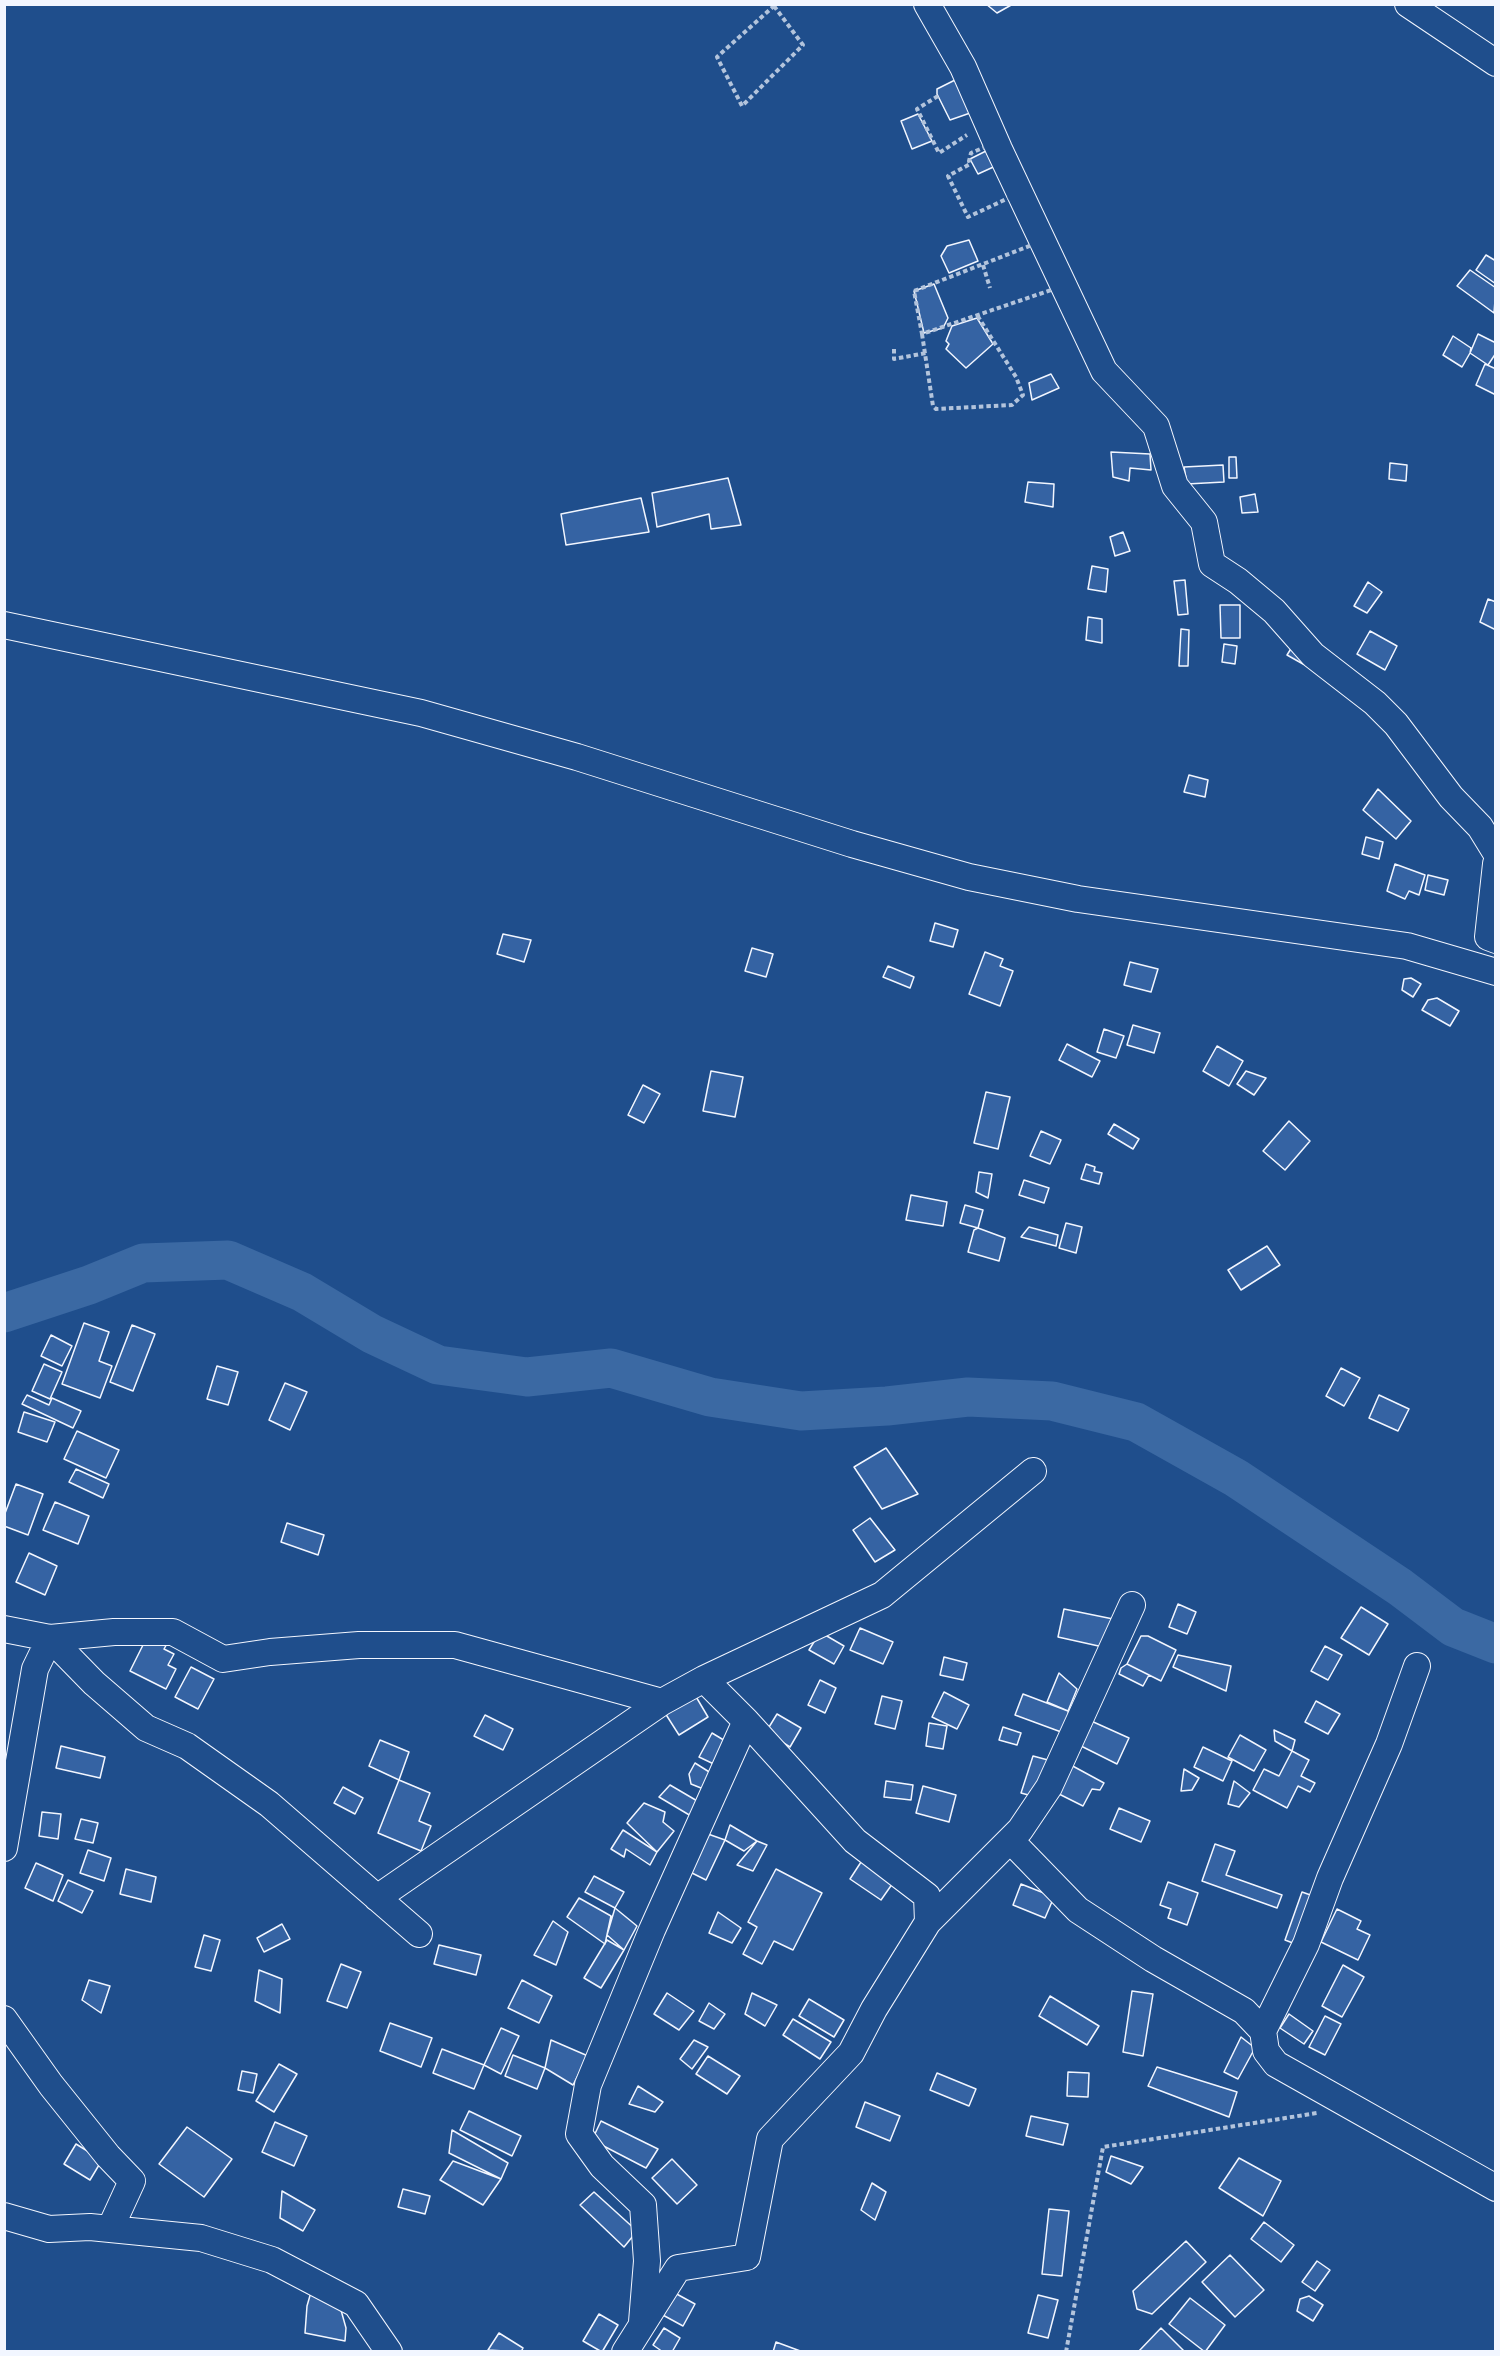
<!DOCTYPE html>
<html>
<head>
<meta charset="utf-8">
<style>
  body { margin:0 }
  #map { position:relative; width:1500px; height:2356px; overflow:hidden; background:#1f4e8c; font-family:"Asap Condensed",sans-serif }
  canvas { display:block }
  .frame { position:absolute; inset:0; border:6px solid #f2f6ff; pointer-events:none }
</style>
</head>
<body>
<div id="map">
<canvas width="1500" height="2356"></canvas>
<div class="frame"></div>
</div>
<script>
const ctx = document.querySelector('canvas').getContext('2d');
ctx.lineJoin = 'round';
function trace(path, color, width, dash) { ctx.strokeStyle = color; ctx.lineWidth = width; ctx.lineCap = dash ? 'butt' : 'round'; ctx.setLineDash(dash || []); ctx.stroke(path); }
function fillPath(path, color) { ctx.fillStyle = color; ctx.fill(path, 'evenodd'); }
trace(new Path2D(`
  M4 1313 89 1285 143 1263 228 1260 302 1292 372 1334 438 1365 527 1377 611 1368 710 1397 801 1411 887 1406 968 1397 1052 1401 1136 1422 1236 1478 1400 1587 1453 1627 1496 1644`), '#3b69a3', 39);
const building = new Path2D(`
  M986 4H1013L997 13Z
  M957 79 976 111 950 120 937 94V89Z
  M918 114 932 141 912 149 901 121Z
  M992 148 1000 164 978 174 970 159Z
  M969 240 978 261 949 273 941 256 947 246Z
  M1486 255 1496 261V284L1476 270Z
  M1470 270 1496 288 1494 313 1457 286Z
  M934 284 948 318 943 328 924 333 914 291Z
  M977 318 993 344 966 368 946 349 949 344 946 341 952 326Z
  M1478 334 1496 343V353L1488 365 1470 353Z
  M1453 336 1471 348 1470 353 1462 367 1443 355Z
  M1485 364 1496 369V395L1476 385Z
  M1051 374 1059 388 1032 400 1029 383Z
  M1111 452 1150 454 1151 470 1130 468 1129 481 1113 477Z
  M1229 457H1236L1237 478H1229Z
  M1390 463 1407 465 1406 481 1389 479Z
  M1223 465 1224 482 1187 484 1184 467Z
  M728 478 741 525 711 529 709 514 657 527 652 493Z
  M1028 482 1054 484 1053 507 1025 502Z
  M1255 494 1258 512 1242 513 1240 497Z
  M641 498 649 532 566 545 561 514Z
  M1123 532 1130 551 1115 556 1110 537Z
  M1092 566 1108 569 1106 592 1088 589Z
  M1185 580 1188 614 1178 615 1174 581Z
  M1368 582 1382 592 1367 613 1354 606Z
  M1488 599 1496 602V630L1480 622Z
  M1220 605H1240V638H1221Z
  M1088 617 1102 619V643L1086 640Z
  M1181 629 1189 630 1188 666H1179Z
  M1370 631 1397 646 1385 670 1357 654Z
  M1224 644 1237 646 1235 664 1222 662Z
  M1292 647 1307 657 1303 664 1287 655Z
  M1189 775 1208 780 1205 797 1184 792Z
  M1378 789 1411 821 1396 839 1363 810Z
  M1366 837 1383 842 1379 859 1362 854Z
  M1395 864 1425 875 1419 895 1409 891 1405 899 1387 891Z
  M1428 875 1448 880 1444 895 1425 890Z
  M935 923 958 930 953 947 930 941Z
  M503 934 531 940 524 962 497 954Z
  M752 948 773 954 766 977 745 971Z
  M985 952 1003 959 1000 966 1013 971 1000 1006 969 994Z
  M1130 962 1158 969 1151 992 1124 985Z
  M888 966 914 977 910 988 883 977Z
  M1411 978 1421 984 1413 997 1402 990 1404 979Z
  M1437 998 1459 1011 1450 1026 1422 1010 1428 1000Z
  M1133 1025 1160 1033 1154 1053 1127 1045Z
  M1104 1029 1124 1036 1116 1058 1097 1052Z
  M1067 1044 1100 1061 1092 1077 1059 1060Z
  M1217 1046 1243 1061 1229 1086 1203 1071Z
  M711 1071 743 1077 735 1117 703 1111Z
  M1246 1071 1266 1078 1254 1095 1237 1084Z
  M643 1085 660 1094 644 1123 628 1115Z
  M986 1092 1010 1097 998 1149 974 1143Z
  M1289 1121 1310 1141 1285 1170 1263 1151Z
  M1114 1124 1139 1139 1133 1149 1108 1134Z
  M1041 1131 1061 1140 1050 1164 1030 1156Z
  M1086 1164 1095 1167 1094 1171 1102 1173 1099 1184 1081 1179Z
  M979 1172 992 1174 988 1198 976 1192Z
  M1024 1180 1049 1188 1044 1203 1019 1195Z
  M911 1195 947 1202 943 1226 906 1220Z
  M965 1205 983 1210 978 1228 960 1223Z
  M1066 1223 1082 1227 1076 1253 1059 1248Z
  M1029 1227 1058 1235 1056 1246 1021 1237Z
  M978 1228 1005 1238 999 1261 968 1252 974 1230Z
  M1267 1246 1280 1265 1241 1290 1228 1270Z
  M84 1323 109 1332 99 1361 112 1366 100 1398 62 1384Z
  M132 1325 155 1334 133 1391 110 1382Z
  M51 1335 72 1346 62 1366 41 1356Z
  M44 1364 62 1372 50 1399 32 1391Z
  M217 1366 238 1372 228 1405 207 1399Z
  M1341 1368 1360 1378 1344 1406 1326 1396Z
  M285 1383 307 1392 290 1430 269 1420Z
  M27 1395 49 1405 52 1398 81 1411 73 1428 22 1404Z
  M1379 1395 1409 1409 1398 1431 1369 1418Z
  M24 1412 55 1422 47 1442 18 1432Z
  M77 1431 119 1450 106 1478 64 1459Z
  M886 1448 918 1494 882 1509 854 1467Z
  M76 1469 109 1484 103 1498 69 1482Z
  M16 1484 43 1494 28 1535 4 1526V1516Z
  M55 1502 89 1516 78 1544 43 1530Z
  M870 1518 895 1550 875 1562 853 1530Z
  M287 1523 324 1535 318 1555 281 1542Z
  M29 1553 57 1566 45 1595 16 1582Z
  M1178 1604 1196 1612 1187 1634 1169 1627Z
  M1361 1607 1388 1624 1369 1655 1341 1638Z
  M1064 1609 1118 1620 1112 1649 1058 1637Z
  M860 1628 893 1642 883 1664 850 1650Z
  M820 1632 844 1646 834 1664 809 1650Z
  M1141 1636H1148L1176 1650 1161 1681 1127 1664Z
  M146 1639 168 1642 164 1649 174 1654 168 1665 176 1669 166 1689 130 1671Z
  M1325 1646 1342 1655 1328 1680 1311 1671Z
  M1178 1655 1231 1666 1226 1691 1173 1667Z
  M944 1657 967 1663 963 1680 940 1675Z
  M1127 1664 1149 1675 1143 1686 1119 1674 1121 1668Z
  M191 1667 214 1679 198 1709 175 1697Z
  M1059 1673 1077 1689 1068 1711 1047 1702Z
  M820 1680 836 1688 825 1713 808 1705Z
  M944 1692 969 1705 957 1729 932 1717Z
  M1023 1694 1068 1711 1072 1736 1015 1715Z
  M695 1695 708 1717 679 1735 665 1713Z
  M882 1696 902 1701 895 1729 875 1724Z
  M1316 1701 1340 1714 1328 1734 1305 1722Z
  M777 1714 801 1728 790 1747 766 1732Z
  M485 1715 513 1729 503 1750 474 1736Z
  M1089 1720 1129 1738 1117 1764 1077 1744Z
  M929 1723 947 1726 943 1749 926 1746Z
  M1003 1727 1021 1733 1017 1745 999 1740Z
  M1274 1730 1295 1740 1292 1751 1275 1741Z
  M712 1733 727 1742 718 1766 699 1757Z
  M1240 1735 1266 1750 1254 1771 1228 1757Z
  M380 1740 409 1752 399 1780 369 1766Z
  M61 1746 105 1757 100 1778 56 1768Z
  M1203 1747 1232 1761 1223 1781 1194 1767Z
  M1292 1751 1309 1760 1301 1776 1315 1783 1310 1792 1298 1786 1287 1808 1253 1790 1264 1769 1279 1776Z
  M1033 1756 1048 1760 1036 1797 1021 1793Z
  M695 1763 714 1775 706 1790 691 1784 689 1774Z
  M1069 1764 1104 1783 1100 1790 1092 1789 1083 1806 1055 1792Z
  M1184 1769 1199 1778 1192 1790 1181 1791Z
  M399 1780 430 1793 419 1821 431 1826 421 1851 378 1833Z
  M886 1781 913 1785 911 1800 884 1797Z
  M1234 1781 1250 1793 1239 1807 1228 1804Z
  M670 1785 699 1802 691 1816 659 1797Z
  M923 1786 956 1795 949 1822 916 1813Z
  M343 1787 363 1798 355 1814 334 1803Z
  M644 1803 665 1812 663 1822 674 1831 657 1852 627 1823Z
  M1119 1808 1150 1821 1141 1842 1110 1829Z
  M42 1812 61 1814 58 1839 39 1836Z
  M81 1819 98 1823 93 1843 75 1839Z
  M730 1825 757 1841 744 1851 725 1840Z
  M623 1830 657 1852 650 1865 626 1849 624 1857 611 1849Z
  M708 1834 725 1840 706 1880 688 1871Z
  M757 1841 767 1845 753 1871 737 1865Z
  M1215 1844 1235 1851 1226 1875 1282 1895 1277 1908 1202 1881Z
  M88 1850 111 1858 104 1881 80 1873Z
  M863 1859 895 1880 881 1900 850 1879Z
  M36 1863 63 1875 53 1901 25 1888Z
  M126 1869 156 1877 151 1902 120 1894Z
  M776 1869 822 1893 793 1950 774 1941 762 1964 743 1954 757 1927 748 1922Z
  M594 1876 624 1892 615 1908 585 1892Z
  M68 1880 93 1891 82 1913 58 1901Z
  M1168 1882 1198 1893 1187 1925 1168 1918 1171 1909 1160 1905Z
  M1021 1884 1054 1897 1045 1918 1013 1905Z
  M1302 1892 1316 1897 1298 1945 1285 1940Z
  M579 1898 611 1916 605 1944 567 1917Z
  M615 1908 637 1926 624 1950 607 1935Z
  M1337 1909 1361 1921 1357 1929 1370 1935 1358 1960 1321 1942Z
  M718 1912 741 1928 732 1943 709 1933Z
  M553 1921 568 1932 556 1965 534 1955Z
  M282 1924 290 1939 264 1952 257 1938Z
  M204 1935 220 1940 211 1971 195 1967Z
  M607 1940 624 1950 601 1988 584 1978Z
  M439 1945 481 1955 476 1975 434 1964Z
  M341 1964 361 1972 347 2008 327 2001Z
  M1343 1965 1364 1977 1342 2017 1322 2006Z
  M259 1970 282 1979 280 2013 255 2001Z
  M89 1980 110 1986 101 2013 82 2000Z
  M522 1980 552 1996 539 2023 508 2008Z
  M1132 1991 1153 1994 1143 2056 1123 2052Z
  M667 1993 694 2011 679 2030 654 2014Z
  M752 1993 777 2005 765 2026 745 2014Z
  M1050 1996 1099 2026 1087 2045 1039 2016Z
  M809 1999 844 2020 834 2037 799 2016Z
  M709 2003 725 2014 714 2029 699 2021Z
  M1289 2014 1313 2031 1304 2044 1280 2028Z
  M1325 2016 1341 2024 1325 2055 1309 2047Z
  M793 2019 831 2042 820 2059 783 2035Z
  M390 2023 432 2038 421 2067 380 2051Z
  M501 2028 519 2036 501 2074 484 2065Z
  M1241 2037 1255 2048 1238 2079 1224 2072Z
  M551 2040 588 2056 573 2085 545 2068Z
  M694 2040 708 2047 692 2069 680 2059Z
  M442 2049 484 2065 474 2089 433 2073Z
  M513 2055 545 2068 537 2089 505 2076Z
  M708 2056 740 2076 727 2094 696 2074Z
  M279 2064 297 2074 274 2112 256 2101Z
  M1157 2067 1237 2092 1229 2117 1148 2086Z
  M242 2071 257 2074 253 2093 238 2090Z
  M1068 2072 1089 2073 1088 2097 1067 2096Z
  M937 2073 976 2089 969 2106 930 2090Z
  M638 2086 663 2102 655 2112 629 2104Z
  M865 2102 900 2116 890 2141 856 2127Z
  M469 2111 521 2136 512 2156 460 2130Z
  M1031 2116 1068 2124 1063 2145 1026 2136Z
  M601 2121 658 2149 646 2168 592 2140Z
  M275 2122 307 2136 294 2166 262 2152Z
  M187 2127 232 2159 204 2197 159 2164Z
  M452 2130 508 2163 501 2179 449 2153Z
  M76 2144 102 2160 90 2180 64 2164Z
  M1111 2156 1143 2167 1131 2184 1106 2172Z
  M1239 2158 1281 2181 1263 2216 1219 2188Z
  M672 2159 697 2185 677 2204 652 2178Z
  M453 2161 501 2179 483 2205 440 2180Z
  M872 2183 886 2192 875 2220 861 2210Z
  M403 2189 430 2196 425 2214 398 2207Z
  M282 2191 315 2210 303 2231 280 2218Z
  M594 2192 637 2231 624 2247 580 2205Z
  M1049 2209 1069 2211 1062 2276 1042 2274Z
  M1264 2222 1294 2245 1281 2262 1251 2239Z
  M1186 2241 1206 2262 1152 2314 1137 2309 1133 2291Z
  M1230 2255 1264 2290 1235 2317 1202 2282Z
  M1317 2261 1330 2270 1315 2291 1302 2282Z
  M311 2292 339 2303 346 2328 345 2341 305 2333 307 2306Z
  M673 2292 695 2304 683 2326 661 2314Z
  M1038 2295 1058 2300 1048 2338 1028 2333Z
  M1309 2296 1323 2305 1313 2321 1297 2311 1300 2299Z
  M1190 2298 1225 2325 1205 2352 1169 2324Z
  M599 2314 618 2325 602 2352 583 2341Z
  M664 2328 680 2338 672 2352H663L653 2345Z
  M1161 2328 1185 2352H1138Z
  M499 2333 523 2348 521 2352 488 2350Z
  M776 2342 803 2352H773Z`);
fillPath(building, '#3563a3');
trace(building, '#f2f6ff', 1.5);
const minor = new Path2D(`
  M927 4 963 67 999 149 1104 371 1156 426 1175 486 1204 522 1212 564 1238 581 1274 611 1313 655 1375 703 1396 724 1451 797 1480 827 1496 853
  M1408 4 1496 63
  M4 625 421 713 577 757 852 844 969 877 1078 899 1407 946 1496 972
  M1496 864 1488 937 1496 940
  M4 1629 50 1638 114 1632H173L223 1659 270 1652 359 1645H455L662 1702 704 1679 746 1721 855 1841 927 1896 928 1922 874 2009 851 2053 770 2139 747 2257 678 2268 625 2352
  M704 1679 882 1595 1033 1471
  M1010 1840 1078 1910 1153 1959 1244 2011 1263 2031 1266 2051 1276 2064 1496 2188
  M4 1848 35 1669 50 1638 94 1683 146 1728 187 1746 269 1804 419 1934
  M377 1898 662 1702
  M928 1922 1020 1830 1049 1787 1132 1605
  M4 2019 51 2085 108 2156 132 2181 110 2229
  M1263 2031 1306 1944 1330 1878 1389 1744 1417 1666
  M4 2216 49 2229 90 2227 201 2238 272 2260 356 2304 389 2352
  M642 2322 647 2261 643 2205 602 2166 579 2134 588 2085 652 1930 746 1721`);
trace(minor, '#f2f6ff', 28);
trace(new Path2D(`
  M774 6 803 45 742 106 717 57Z
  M938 96 917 109 939 153 967 135
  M992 144 1015 195 968 217 948 176 970 164 969 161 971 153Z
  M1037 243 1054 289 922 334 914 291Z
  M983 265 990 288
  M922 334 933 406 936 409 1012 405 1023 395 1016 377 977 315
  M894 349V359L926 353
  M1066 2352 1103 2147 1317 2113`), '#b3c4dc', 4, [4.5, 3]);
trace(minor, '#1f4e8c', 26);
</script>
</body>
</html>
